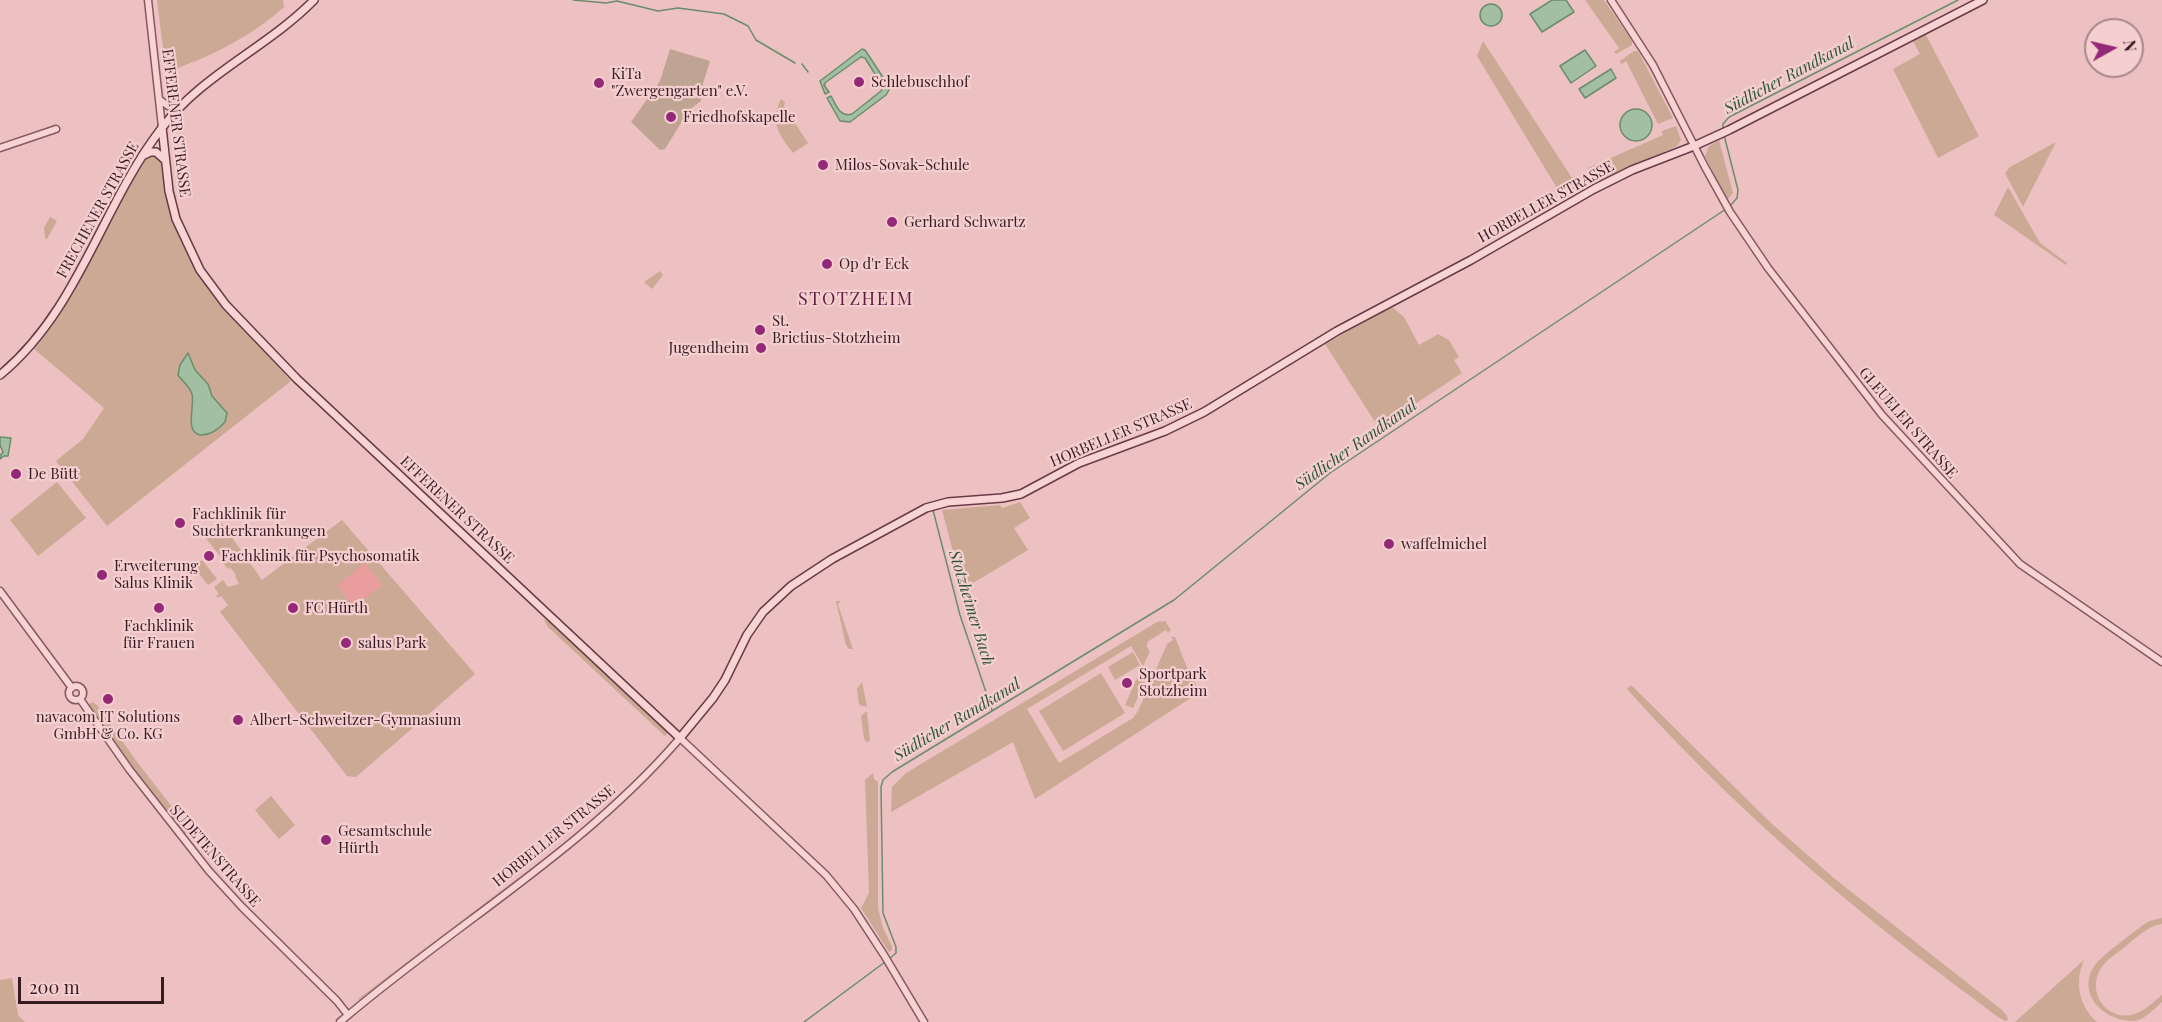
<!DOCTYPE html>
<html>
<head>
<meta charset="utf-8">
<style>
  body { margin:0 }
  #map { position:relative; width:2162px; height:1022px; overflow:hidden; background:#edc0c1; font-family:"Playfair Display",serif }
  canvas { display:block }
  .north { position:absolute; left:2084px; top:18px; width:60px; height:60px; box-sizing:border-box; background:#f5cfd0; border:2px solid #a8878b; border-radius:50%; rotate:82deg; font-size:16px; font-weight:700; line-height:24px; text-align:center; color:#351c23 }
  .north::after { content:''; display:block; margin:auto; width:21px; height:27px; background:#942978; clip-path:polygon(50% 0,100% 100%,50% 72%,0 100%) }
  .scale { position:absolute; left:18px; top:977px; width:146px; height:27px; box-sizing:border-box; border:3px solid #351c23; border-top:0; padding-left:8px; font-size:18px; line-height:21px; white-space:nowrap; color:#351c23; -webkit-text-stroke:4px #f5cfd0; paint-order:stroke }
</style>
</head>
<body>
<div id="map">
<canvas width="2162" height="1022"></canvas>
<div class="north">N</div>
<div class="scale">200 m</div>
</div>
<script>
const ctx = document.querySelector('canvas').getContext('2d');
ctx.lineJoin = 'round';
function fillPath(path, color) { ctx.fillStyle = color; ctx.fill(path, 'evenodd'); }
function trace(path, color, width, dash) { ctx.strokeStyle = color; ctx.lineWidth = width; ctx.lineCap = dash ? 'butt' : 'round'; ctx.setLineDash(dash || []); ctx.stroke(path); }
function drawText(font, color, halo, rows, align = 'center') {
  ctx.font = font + ' "Playfair Display",serif'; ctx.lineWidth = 4.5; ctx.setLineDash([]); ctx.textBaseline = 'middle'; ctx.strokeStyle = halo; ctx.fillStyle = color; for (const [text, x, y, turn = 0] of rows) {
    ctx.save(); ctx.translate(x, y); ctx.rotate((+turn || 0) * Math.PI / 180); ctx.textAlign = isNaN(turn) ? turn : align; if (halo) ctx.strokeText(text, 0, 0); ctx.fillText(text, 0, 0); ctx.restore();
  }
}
fillPath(new Path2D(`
  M157 0H283L284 7C251 37 208 58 166 72Z
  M1585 0H1604L1632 41V45L1616 54 1614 52 1619 48Z
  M1926 35 1979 136 1938 158 1893 69 1920 54 1913 41Z
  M1483 41 1572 178 1575 176 1579 183 1582 182 1584 186 1563 198 1477 56Z
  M1634 51H1638L1673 118 1658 124 1626 61 1621 64 1620 61Z
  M781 99 785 102 784 106 808 143 793 153C778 133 770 123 781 99Z
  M1676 126 1681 140 1677 146 1594 183 1588 178 1593 175 1588 168 1663 135 1662 131Z
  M1719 140 1733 193 1727 200 1705 156 1709 146Z
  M2056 142 2023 207 2005 173 2010 167Z
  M154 155 162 161 168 202 173 221 194 265 216 298 291 381 107 526 56 461 83 439 104 408 34 349 73 294 126 188 144 159Z
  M2008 187 2040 243 2067 263 2066 265 1994 215Z
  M50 217 57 221 47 239 45 238 44 228Z
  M660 271 663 275 652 289 644 282Z
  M1392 307 1404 317 1419 345 1438 334 1449 340 1459 357 1454 360 1462 373 1379 428 1325 344Z
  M57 482 86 518 38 556 10 520Z
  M1020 502 1030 518 1014 528 1028 550 963 589 942 510 1000 505 1002 508Z
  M342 520 475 674 356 777 347 776 220 612 228 605 221 596 218 598 216 596 219 594 214 587 223 580 228 587 239 584 235 576 236 575 230 567 228 569 223 563 225 562 203 535 221 522 262 580Z
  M202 560 217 579 208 585 194 567Z
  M836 601H840L838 605 853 649H849L846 645Z
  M544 620 550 621 668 732 665 736 548 627Z
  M1165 621 1171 630 1168 633 1166 630 1147 642 1148 644 1146 646 1150 651 1143 666 1131 646 1027 709 1059 763 1133 718 1138 711 1167 644 1173 640 1171 637H1175L1188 670 1200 692 1035 799 1013 742 891 812 892 787 906 773 1157 622Z
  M1133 652 1140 665 1115 680 1108 667Z
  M1101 673 1125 713 1063 751 1039 711Z
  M1137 678 1145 682 1133 708 1125 705Z
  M862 682 867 707 859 705 857 689Z
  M1631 685 1771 823 1835 879 2002 1010 2007 1016 2008 1020 2005 1021 1998 1017C1943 976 1888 935 1836 891 1762 828 1691 761 1627 689Z
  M93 702 97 705 137 762 190 830 183 836 128 764 89 704Z
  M867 711 870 741 866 742 864 738 861 716Z
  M873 773 874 779 878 782V908L883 928 892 946V950L889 952 861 908 869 893 865 780Z
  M271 796 295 825 279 839 255 810Z
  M583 829 359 1000 358 999Z
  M2162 918V924C2148 926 2138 936 2127 945 2118 953 2105 960 2100 970 2087 992 2106 1020 2131 1015 2143 1013 2153 1002 2162 995V1002C2154 1009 2145 1019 2135 1021 2106 1022 2077 996 2093 968 2101 955 2131 935 2143 925L2149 921Z
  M2084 960C2074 982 2079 1006 2097 1022H2015Z
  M12 978 18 1015 25 1022H0V980Z`), '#cba994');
fillPath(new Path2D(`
  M365 563 382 585 354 607 337 585Z`), '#e99d9c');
fillPath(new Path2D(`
  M670 49 710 61 701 90V101L689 110 665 149 660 150 631 122 660 81Z`), '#c0a493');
const water = new Path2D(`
  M1552 0H1566L1574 12 1542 32 1530 14Z
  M1480 15a11 11 0 1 1 22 0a11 11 0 1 1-22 0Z
  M862 49 865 50 890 88 886 95 850 122 840 121 827 98 831 96C836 105 840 118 852 114L881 91 883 87 865 58 861 57 826 82 824 85 829 92 825 94 820 81Z
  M1585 50 1596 66 1571 83 1560 66Z
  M1611 69 1616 78 1585 98 1579 89Z
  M1620 125a16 16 0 1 1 32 0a16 16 0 1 1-32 0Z
  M188 353 195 370 208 384 212 396 227 413 225 422C219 429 210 435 201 435 184 434 195 405 192 394 189 385 183 382 178 375L180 365Z
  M0 437 11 438 8 456H4L0 459V456L3 452 0 445Z`);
fillPath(water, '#a3bfa3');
trace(water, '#6a8d6b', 1.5);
trace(new Path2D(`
  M573 0 606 3 617 1 658 11 678 8 724 14 748 26 756 40 795 63
  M802 64 808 72
  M1723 130V124L1729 117 1958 0
  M1724 135 1738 190 1737 198 1730 206
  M933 510 960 615 992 710
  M889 959 896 953V947L883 913 881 787 883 780 892 772 1174 600 1330 473 1726 209
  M804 1022 885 962`), '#6a8d6b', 1.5);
const tertiary = new Path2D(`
  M148 0 162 127
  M1611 0 1653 65 1705 167 1730 212 1768 268 1882 415 2020 564 2162 662
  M159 99 168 106 182 105
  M0 148 56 129
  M0 591 72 688
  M69 693a7 7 0 1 1 14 0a7 7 0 1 1-14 0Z
  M80 699 129 769 209 871 242 907 337 1001 348 1015
  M340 1022C452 926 584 850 680 738L826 875 854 909 884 955 924 1022`);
const secondary = new Path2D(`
  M162 127 169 191 176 219 200 270 226 305 297 379 680 738 713 698 725 680 747 635 763 612 791 586 832 559 926 508 948 502 1002 498 1021 494 1079 463 1165 431 1204 412 1337 331 1471 260 1594 189 1632 170 1694 146 1729 130 1983 0
  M142 156 150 152H156L165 160
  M0 375C79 310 101 207 161 129 202 74 267 48 314 0`);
trace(tertiary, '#865861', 9);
trace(secondary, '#683b46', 10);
trace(tertiary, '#f8d3d4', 6);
trace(secondary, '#f8d3d4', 7);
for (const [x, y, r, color] of [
  [859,82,6,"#942978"],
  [599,83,6,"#942978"],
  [671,117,6,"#942978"],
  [823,165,6,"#942978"],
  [892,222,6,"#942978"],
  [827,264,6,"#942978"],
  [760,330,6,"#942978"],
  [761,348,6,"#942978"],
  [16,474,6,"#942978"],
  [180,523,6,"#942978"],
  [1389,544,6,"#942978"],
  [209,556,6,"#942978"],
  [102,575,6,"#942978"],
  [159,608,6,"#942978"],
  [293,608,6,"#942978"],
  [346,643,6,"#942978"],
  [1127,683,6,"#942978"],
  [108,699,6,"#942978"],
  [238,720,6,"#942978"],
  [326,840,6,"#942978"]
]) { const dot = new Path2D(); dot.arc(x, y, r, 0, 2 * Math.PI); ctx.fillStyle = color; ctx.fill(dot); trace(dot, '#f5cfd0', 2); }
drawText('15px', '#351c23', '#f5cfd0', [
  ["KiTa",611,74],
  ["\"Zwergengarten\" e.V.",611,91],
  ["Schlebuschhof",871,82],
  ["Friedhofskapelle",683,117],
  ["Milos-Sovak-Schule",835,165],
  ["Gerhard Schwartz",904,222],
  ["Op d'r Eck",839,264],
  ["St.",772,321],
  ["Brictius-Stotzheim",772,338],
  ["Jugendheim",749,348,"right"],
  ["De Bütt",28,474],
  ["Fachklinik für",192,514],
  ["Suchterkrankungen",192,531],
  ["waffelmichel",1401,544],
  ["Fachklinik für Psychosomatik",221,556],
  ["Erweiterung",114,566],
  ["Salus Klinik",114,583],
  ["FC Hürth",305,608],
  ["Fachklinik",159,626,"center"],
  ["für Frauen",159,643,"center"],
  ["salus Park",358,643],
  ["Sportpark",1139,674],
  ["Stotzheim",1139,691],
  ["navacom IT Solutions",108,717,"center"],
  ["GmbH & Co. KG",108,734,"center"],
  ["Albert-Schweitzer-Gymnasium",250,720],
  ["Gesamtschule",338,831],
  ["Hürth",338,848]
], 'left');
drawText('15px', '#351c23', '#f5cfd0', [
  ["EFFERENER STRASSE",176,123,83],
  ["HORBELLER STRASSE",1546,202,-29],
  ["FRECHENER STRASSE",98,210,-61],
  ["GLEUELER STRASSE",1908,423,49],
  ["HORBELLER STRASSE",1121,433,-23],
  ["EFFERENER STRASSE",457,510,43],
  ["HORBELLER STRASSE",554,836,-39],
  ["SUDETENSTRASSE",215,856,49]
]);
drawText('italic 16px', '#2c5534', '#f5cfd0', [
  ["Südlicher Randkanal",1789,76,-28],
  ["Südlicher Randkanal",1356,445,-35],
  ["Stotzheimer Bach",971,608,73],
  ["Südlicher Randkanal",957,720,-31]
]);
ctx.letterSpacing = '1.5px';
drawText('18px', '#621c41', '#f5cfd0', [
  ["STOTZHEIM",856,299]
]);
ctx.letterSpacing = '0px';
</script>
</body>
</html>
